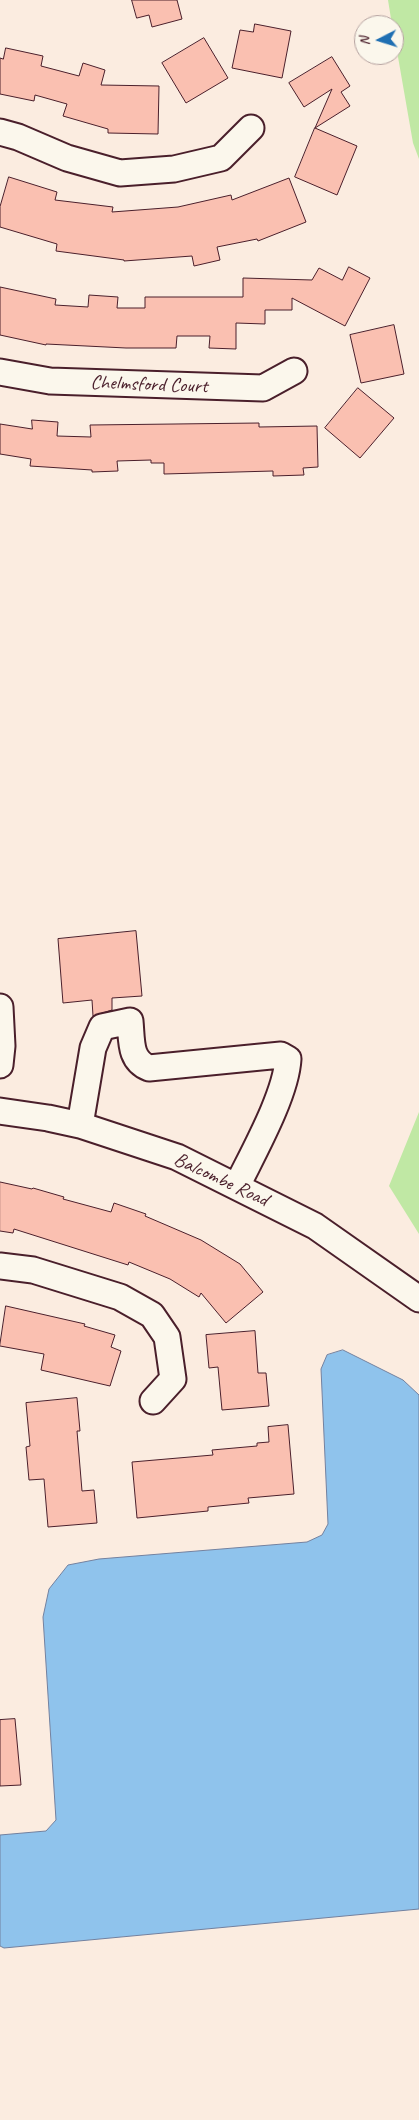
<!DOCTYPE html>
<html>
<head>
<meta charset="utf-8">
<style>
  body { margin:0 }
  #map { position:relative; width:419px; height:2120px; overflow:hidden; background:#fbece0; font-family:Caveat,sans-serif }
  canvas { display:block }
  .north { position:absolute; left:354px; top:15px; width:50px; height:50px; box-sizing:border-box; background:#fbf7ec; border:1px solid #b4a19f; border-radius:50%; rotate:265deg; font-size:14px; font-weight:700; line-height:20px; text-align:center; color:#4a1f2b }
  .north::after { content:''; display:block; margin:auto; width:18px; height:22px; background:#1f6fb2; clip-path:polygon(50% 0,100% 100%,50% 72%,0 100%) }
</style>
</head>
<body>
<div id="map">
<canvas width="419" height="2120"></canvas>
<div class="north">N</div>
</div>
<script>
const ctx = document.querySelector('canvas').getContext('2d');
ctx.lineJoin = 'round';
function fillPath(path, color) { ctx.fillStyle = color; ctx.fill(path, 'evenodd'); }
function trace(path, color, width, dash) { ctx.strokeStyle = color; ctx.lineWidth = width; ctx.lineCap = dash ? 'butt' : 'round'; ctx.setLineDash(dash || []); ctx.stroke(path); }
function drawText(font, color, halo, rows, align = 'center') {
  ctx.font = font + ' Caveat,sans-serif'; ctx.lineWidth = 4; ctx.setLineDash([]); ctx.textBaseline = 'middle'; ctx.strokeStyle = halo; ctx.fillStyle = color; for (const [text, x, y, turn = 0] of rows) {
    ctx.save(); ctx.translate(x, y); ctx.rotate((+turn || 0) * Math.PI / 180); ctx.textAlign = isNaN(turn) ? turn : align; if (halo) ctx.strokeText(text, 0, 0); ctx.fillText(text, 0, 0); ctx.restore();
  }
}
fillPath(new Path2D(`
  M388 0H419V159L413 143 394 34V25H392Z
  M419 1112V1234L389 1186Z`), '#c0e8a4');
const water = new Path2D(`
  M343 1350 403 1380 419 1395V1909L4 1948 0 1946V1835L46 1831 56 1820 43 1617 49 1589 68 1565 99 1559 307 1542 322 1535 328 1524 321 1369 327 1355Z`);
fillPath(water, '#8fc3ec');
trace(water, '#73819f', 1);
const building = new Path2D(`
  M132 0H177L182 19 152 27 149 15 137 18Z
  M255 24 291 31 282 78 232 68 240 30 253 32Z
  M204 38 228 78 186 103 162 63Z
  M6 48 43 56 41 66 79 76 83 63 105 70 101 85 159 86 158 134 108 133V129L63 116 67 104 35 95 34 101 0 94V58L3 59Z
  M332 57 350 86 341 92 350 106 315 128 332 89 304 107 289 83Z
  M315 128 357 146 337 195 295 177Z
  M9 177 57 192 55 200 113 207 112 212 178 207 231 195 232 200 289 178 306 222 258 241 257 239 217 247 220 260 194 266 192 256 124 261V260L56 251 57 244 0 227V207Z
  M349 267 370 278 345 326 292 298V310H265V324L236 323V349L209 348 210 336H177L176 348H126L46 344V345L0 335V287L56 299 55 305 88 307 89 295 118 297 117 308H145V297H243V278L312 280 319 268 342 280Z
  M394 325 404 374 361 383 350 335Z
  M358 388 394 418 360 458 325 428Z
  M32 420 58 422 57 436 91 437 90 425 259 423V427L317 426 318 467 303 468 304 475 273 476V471L164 474V463H151V460L117 461 118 471 92 472V470L30 466 31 459 0 454V424L32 429Z
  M136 931 142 996 112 998V1010L93 1016 92 1000 63 1003 58 939Z
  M0 1182 32 1189 33 1188 64 1197 63 1199 111 1212 114 1203 146 1214 145 1216 201 1240 240 1264 263 1292 226 1323 201 1293 199 1297 170 1279 129 1262 128 1265 14 1229 13 1233 0 1231Z
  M6 1306 85 1324 84 1326 115 1335 111 1347 121 1351 110 1386 41 1370 44 1354 0 1346Z
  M255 1331 258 1373H266L269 1406 222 1410 218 1367 209 1368 206 1335Z
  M77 1398 80 1431H77L82 1491 94 1490 97 1523 48 1527 44 1479 29 1480 26 1447 30 1446 26 1403Z
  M288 1425 294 1494 248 1498 249 1503 208 1507V1511L137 1518 132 1462 213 1455 212 1450 257 1446V1443L269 1442 268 1427Z
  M15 1719 21 1785 0 1786V1720Z`);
fillPath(building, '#fac0b1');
trace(building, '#4a1f2b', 1);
const minor = new Path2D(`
  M0 132 18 137 67 158 120 173 174 169 221 158 251 128
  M0 372 50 381 263 388 294 371
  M0 1007 2 1046 0 1065
  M0 1111 48 1118 80 1125 177 1157 315 1226 419 1299
  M80 1125 93 1048 102 1027 130 1021C132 1040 129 1060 149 1068L281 1055 288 1059C286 1095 253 1153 237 1186
  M0 1266 33 1270 120 1297 152 1315 167 1337 173 1379 153 1401`);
trace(minor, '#4a1f2b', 29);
trace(minor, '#fbf7ec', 25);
drawText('20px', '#4a1f2b', '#fbf7ec', [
  ["Chelmsford Court",149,385,2],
  ["Balcombe Road",221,1180,25]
]);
</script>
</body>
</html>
